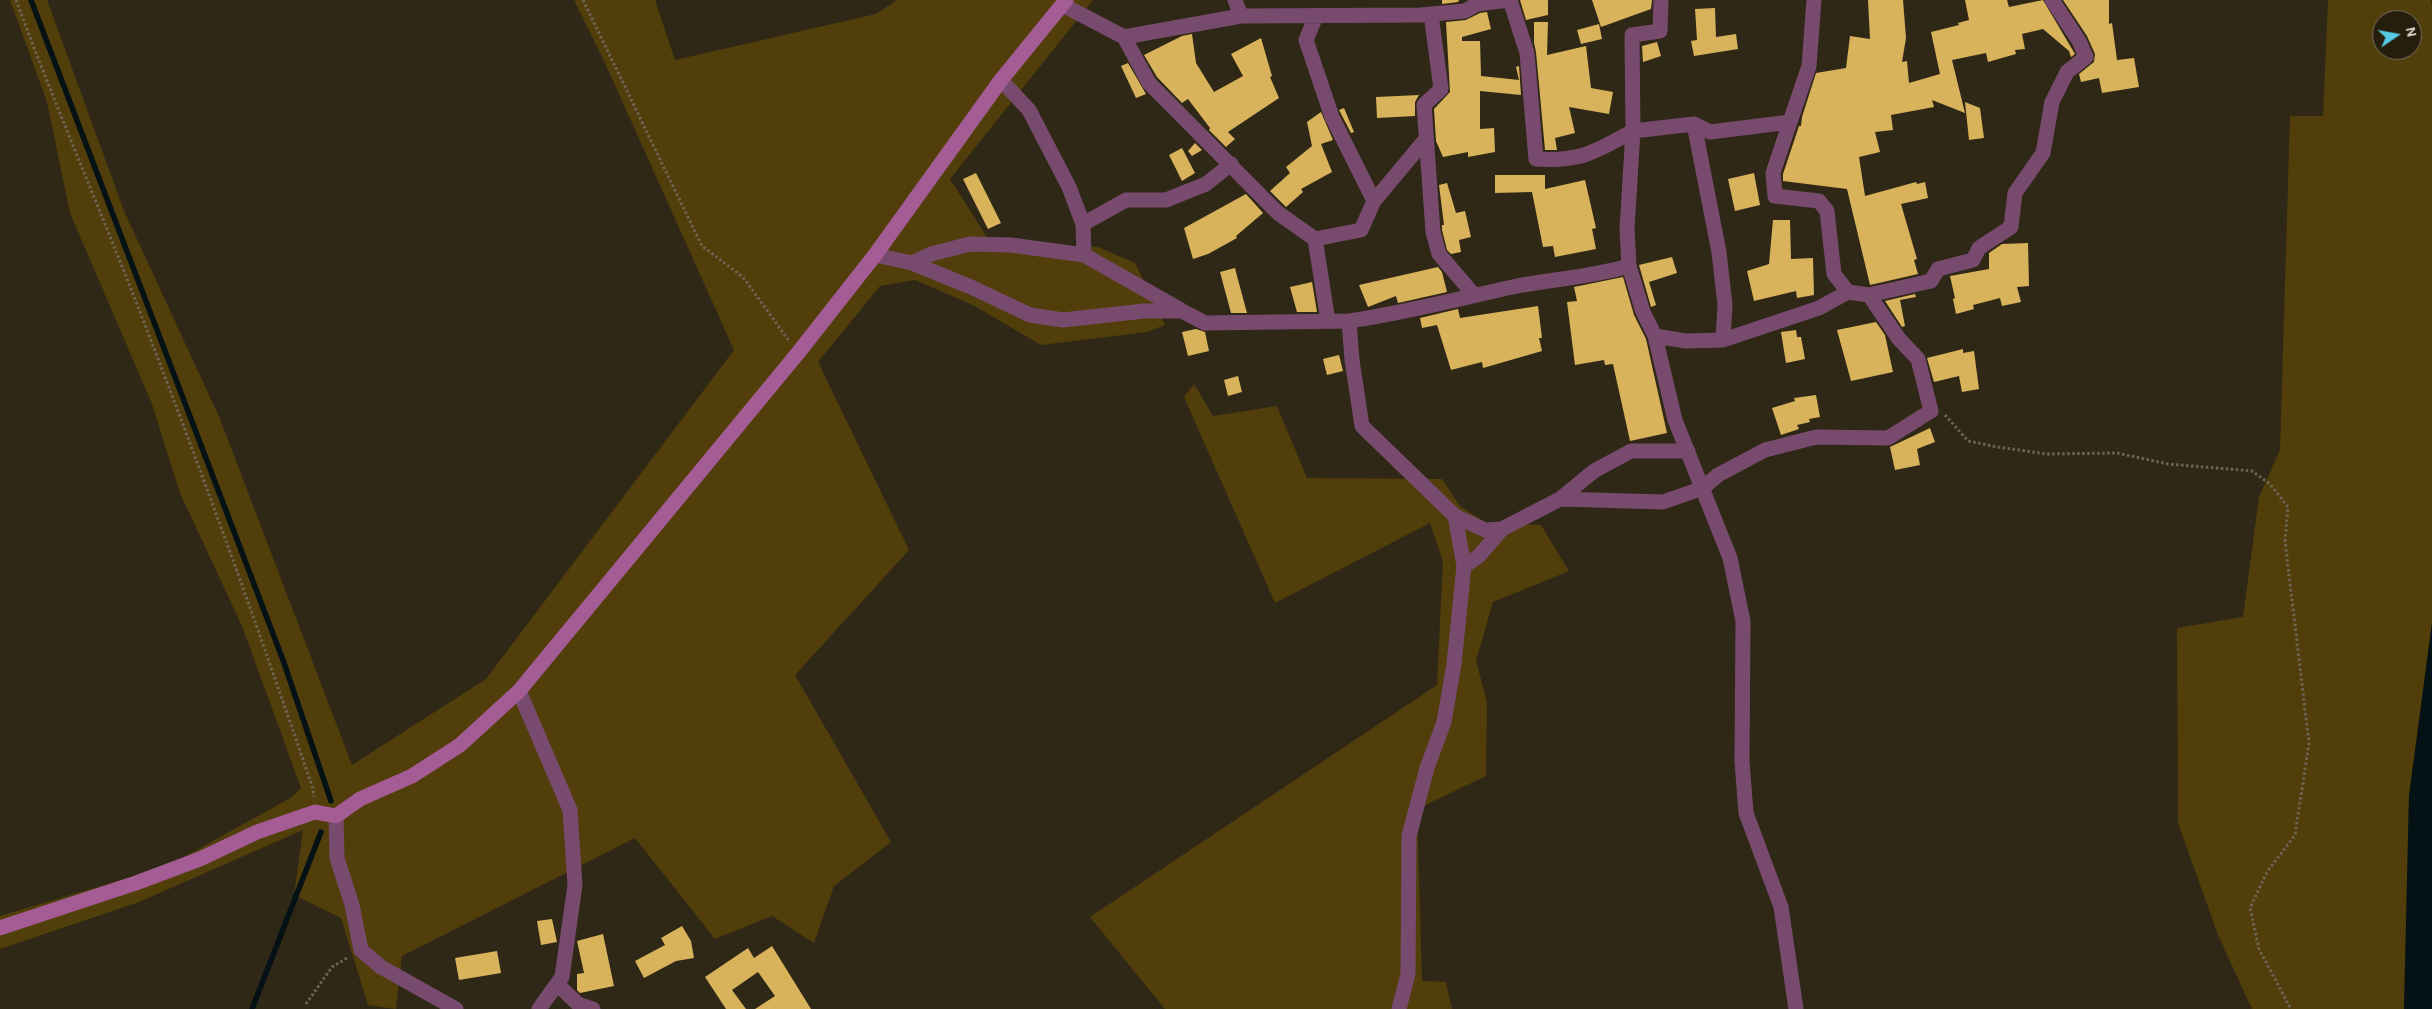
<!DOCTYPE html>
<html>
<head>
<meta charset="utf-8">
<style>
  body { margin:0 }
  #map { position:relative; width:2432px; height:1009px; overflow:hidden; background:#302816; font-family:Karla,sans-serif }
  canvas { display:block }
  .north { position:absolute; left:2372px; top:10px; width:50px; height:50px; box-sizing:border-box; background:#261e0d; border:1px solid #746d5f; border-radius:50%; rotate:78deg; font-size:14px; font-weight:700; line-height:20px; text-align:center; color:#e9e4d9 }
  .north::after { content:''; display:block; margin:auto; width:18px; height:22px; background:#56c9e1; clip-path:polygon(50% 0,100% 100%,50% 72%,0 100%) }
</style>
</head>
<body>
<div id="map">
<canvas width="2432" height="1009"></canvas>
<div class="north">N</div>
</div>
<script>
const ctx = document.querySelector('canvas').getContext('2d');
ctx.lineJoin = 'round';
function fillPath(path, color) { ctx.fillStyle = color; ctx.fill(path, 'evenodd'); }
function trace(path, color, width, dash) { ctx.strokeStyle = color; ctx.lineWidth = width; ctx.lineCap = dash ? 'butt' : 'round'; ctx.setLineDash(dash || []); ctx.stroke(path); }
fillPath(new Path2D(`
  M10 0H47L124 211 220 419 352 765 486 679 734 350 605 63 574 0H655L675 60 876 14 897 0H1093L950 179 990 242 1098 247 1135 263 1165 325 1147 332 1041 345 973 305 915 280 880 286 818 362 909 550 795 675 891 842 834 886 814 943 772 916 715 939 635 838 402 956 396 1009 368 1005 341 918 294 895 303 830 139 902 0 949V916L168 866 292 797 301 788 242 626 180 493 152 404 70 213 47 102Z
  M2328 0H2431L2432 6V623L2409 796 2404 1009H2252L2218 935 2178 823 2177 628 2243 617 2259 497 2280 450 2290 116H2323ZM2382 20H2412V50H2382Z
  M1194 384 1213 416 1277 406 1307 478 1442 479 1460 506 1486 523 1541 525 1569 571 1493 602 1476 661 1487 702 1486 776 1417 809 1422 981 1446 982 1452 1009H1165L1090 917 1437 685 1443 561 1430 523 1275 603 1184 397Z`), '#523e0b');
fillPath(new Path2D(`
  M2432 623V1009H2404L2409 796Z`), '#041216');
trace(new Path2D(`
  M31 0 283 660 331 801
  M252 1009 321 832`), '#041216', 5.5);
fillPath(new Path2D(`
  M1442 0H1459L1458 2 1442 4Z
  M1520 0H1548V15L1526 20Z
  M1592 0H1652L1651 9 1601 27Z
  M1868 0H1903L1906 38 1902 62 1907 61 1909 83 1940 74 1931 32 1959 25 1958 23 1969 20 1965 0H2007L2009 7 2043 0 2075 54 2071 57 2069 51 2043 29 2022 34 2025 49 2015 50 2016 54 1988 62 1986 53 1952 60 1965 113 1932 100 1934 107 1891 115 1893 130 1875 132 1880 152 1859 157 1865 196 1916 182 1917 184 1925 182 1928 198 1901 204 1917 259 1914 260 1918 274 1870 285 1847 189 1783 181V174L1799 126H1801L1802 117 1816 73 1846 68 1850 36 1870 39Z
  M2063 0H2109V24L2112 23 2117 60 2134 58 2139 87 2102 93 2099 78 2081 82 2079 74 2094 62 2095 54 2087 36Z
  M1715 8 1716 37 1736 34 1738 49 1694 56 1691 41 1697 40 1695 9Z
  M1487 12 1491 29 1462 37V41H1480L1481 76 1519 80 1516 67 1519 66 1521 95 1480 91V129L1494 128 1495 152 1468 157V152L1443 157 1436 141 1434 109 1450 92 1446 22 1466 20 1480 13Z
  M1534 22H1548L1547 55 1586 46 1591 88 1613 92 1609 114 1569 107 1575 133 1555 138 1557 150H1545L1536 52 1534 43Z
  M1599 24 1602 39 1581 44 1577 30Z
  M1192 34 1196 63 1214 92 1243 76 1231 54 1261 38 1272 76 1270 77 1279 98 1228 132 1235 139 1226 147 1209 130 1210 128 1188 99 1182 103 1157 77 1144 55 1182 36Z
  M1657 42 1661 56 1643 62 1642 46Z
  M1128 63 1146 94 1136 98 1121 66Z
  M1419 95 1415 102V116L1377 118 1376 97Z
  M1965 102 1980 108 1984 138 1969 140Z
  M1344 108 1354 132 1351 133 1339 110Z
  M1321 112 1333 140 1321 144 1332 172 1301 189 1303 192 1286 207 1270 191 1290 173 1286 167 1312 146 1307 122Z
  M1195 143 1202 150 1192 156 1188 151Z
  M1182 148 1195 173 1182 181 1169 155Z
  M976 173 1001 223 988 229 963 179Z
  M1754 173 1760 205 1735 211 1728 179Z
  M1495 175H1545V189L1585 180 1596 228 1592 229 1596 249 1555 257 1553 246 1543 247 1532 192 1495 193Z
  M1447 183 1456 213 1465 211 1471 237 1459 240 1461 252 1451 254 1447 250 1442 230V225H1444L1439 185Z
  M1246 194 1263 213 1236 236 1237 238 1208 254 1193 259 1184 228Z
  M1773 220H1790L1791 259 1813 258 1814 295 1797 298 1796 291 1754 301 1747 271 1769 264Z
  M2028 243 2029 286 2017 287 2021 302 2002 306 2000 298 1973 305 1974 309 1956 314 1953 299 1955 298 1950 276 1989 269V253L2002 244Z
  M1672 257 1677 273 1649 282 1656 305 1651 307 1639 265Z
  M1438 267 1442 272 1447 292 1398 303 1396 296 1368 307 1359 285Z
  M1235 268 1237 276 1247 313H1231L1220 272Z
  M1623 277 1634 315 1646 339 1667 433 1630 441 1613 364 1605 365 1604 360 1575 365 1567 302 1577 301 1574 287Z
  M1312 282 1317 312H1297L1290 287Z
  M1915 294 1916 297 1900 300 1905 326 1902 327 1885 301Z
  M1538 306 1542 338H1539L1542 351 1483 368 1482 362 1451 370 1437 325 1422 328 1420 318 1458 309 1460 318Z
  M1876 322 1885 335 1893 372 1851 381 1837 330Z
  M1196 329 1205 332 1209 351 1188 356 1182 332Z
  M1796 330 1797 337H1801L1805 359 1786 363 1781 332Z
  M1963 349V353L1974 351 1979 389 1962 392 1959 376 1934 382 1927 358Z
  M1339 355 1343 371 1327 375 1323 359Z
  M1238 376 1242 392 1228 396 1224 380Z
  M1816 395 1820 417 1809 419 1810 422 1797 425 1799 429 1781 435 1772 408 1795 401 1794 398Z
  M1930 428 1935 442 1917 449 1920 465 1895 470 1890 447Z
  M552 919 557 942 541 945 537 921Z
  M682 926 691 941 694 958 676 961 644 978 635 961 665 945 661 938Z
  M603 934 614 986 580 993 577 990V974L584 973 577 941Z
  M772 946 811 1009H755L775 996 758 972 732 990 746 1009H726L705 977 748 948 754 958Z
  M497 951 501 973 459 980 455 958Z`), '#d8b35b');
trace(new Path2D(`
  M16 0C54 103 98 204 138 307 200 466 258 627 313 789L314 797
  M583 0 702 246 743 277 789 341
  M1945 415 1968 441 1998 447 2047 454 2117 453 2168 464 2252 471 2270 484 2288 507 2285 541 2309 743 2295 835 2267 872 2250 908 2259 949 2291 1009
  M306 1004 332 967 347 958`), '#6c6555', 3, [2.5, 2.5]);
trace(new Path2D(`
  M1235 0 1241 16
  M1510 0 1527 53 1536 159C1581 162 1595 152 1633 131L1632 35 1660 31 1661 0
  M1063 5 1124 37 1241 16 1421 15 1465 11 1477 4 1508 0
  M1431 14 1441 89 1424 105 1433 232 1439 254 1474 295
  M1124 37 1149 83 1278 213 1315 239 1328 321
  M1001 80 1029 110 1069 187 1083 224 1084 255
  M1790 122 1773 173 1775 196 1819 201 1827 211 1834 274 1848 292
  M1694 124 1719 252 1725 305 1723 340
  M1374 201 1425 140
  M1083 224 1126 200H1166L1206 184 1231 164
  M1315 239 1361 230 1374 201 1332 117 1306 40 1316 16
  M875 255 912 263 971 287 1030 315 1063 320 1144 311H1182L1205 323 1349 321 1352 360 1362 426 1455 516 1464 566 1454 664 1444 722 1427 768 1409 836 1408 974 1399 1009
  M912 263 931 254 970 244 1011 245 1084 255 1181 310
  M1869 295 1931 281 1938 269 1973 260 1979 248 2011 227 2015 193 2043 153 2052 102 2067 72 2086 57 2079 41 2052 0
  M1349 321C1406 313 1461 298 1517 286 1554 279 1592 277 1629 266
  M1560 499 1663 502 1703 488 1718 475 1765 450 1816 437 1888 438 1931 411 1918 359 1899 339 1869 295 1848 292 1819 308 1723 340 1686 341 1655 336
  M1455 516 1485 530 1502 529 1560 499 1594 471 1631 451H1688
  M1464 566 1479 556 1502 529
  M519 691 570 810 575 885 562 977 539 1009
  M336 816 337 858 352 905 361 950 381 967 456 1009
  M557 984 578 1004 593 1009
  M1796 1009 1781 907 1746 813 1742 761 1743 621 1730 558 1675 420 1655 336 1643 312 1629 266 1627 229 1633 131 1694 124 1710 132 1790 122 1809 66 1814 0`), '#784b6e', 15);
trace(new Path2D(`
  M0 928 136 883 200 859 257 832 315 812 336 816 360 799 412 776 460 745 519 691 798 353 875 255 1001 80 1066 0`), '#a45c94', 15);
</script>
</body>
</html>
